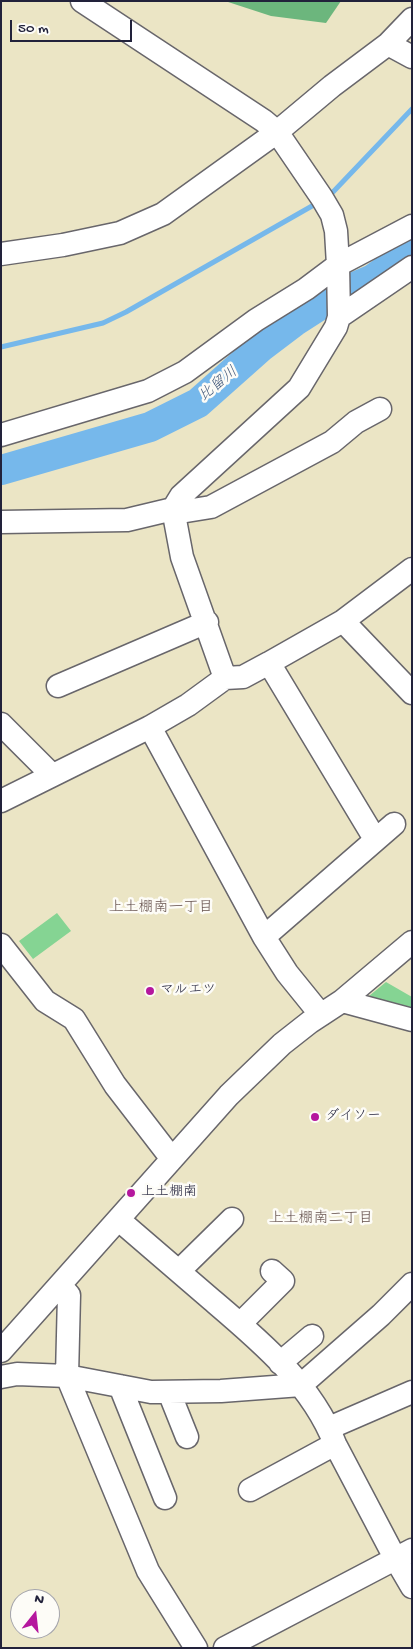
<!DOCTYPE html>
<html>
<head>
<meta charset="utf-8">
<style>
  body { margin:0 }
  #map { position:relative; width:413px; height:1649px; overflow:hidden; background:#ebe5c5; font-family:"Gochi Hand",sans-serif }
  canvas { display:block }
  .frame { position:absolute; inset:0; border:2px solid #22223b; pointer-events:none }
  .north { position:absolute; left:10px; top:1589px; width:50px; height:50px; box-sizing:border-box; background:#fdfcf7; border:1px solid #a5a5ac; border-radius:50%; rotate:16deg; font-size:14px; font-weight:700; line-height:20px; text-align:center; color:#22223b }
  .north::after { content:''; display:block; margin:auto; width:18px; height:22px; background:#b5179e; clip-path:polygon(50% 0,100% 100%,50% 72%,0 100%) }
  .scale { position:absolute; left:10px; top:20px; width:122px; height:22px; box-sizing:border-box; border:2px solid #22223b; border-top:0; padding-left:6px; font-size:15px; line-height:18px; white-space:nowrap; color:#22223b; -webkit-text-stroke:4px #fdfcf7; paint-order:stroke }
</style>
</head>
<body>
<div id="map">
<canvas width="413" height="1649"></canvas>
<div class="frame"></div>
<div class="north">N</div>
<div class="scale">50 m</div>
</div>
<script>
const ctx = document.querySelector('canvas').getContext('2d');
ctx.lineJoin = 'round';
function fillPath(path, color) { ctx.fillStyle = color; ctx.fill(path, 'evenodd'); }
function trace(path, color, width, dash) { ctx.strokeStyle = color; ctx.lineWidth = width; ctx.lineCap = dash ? 'butt' : 'round'; ctx.setLineDash(dash || []); ctx.stroke(path); }
function drawText(font, color, halo, rows, align = 'center') {
  ctx.font = font + ' "Gochi Hand","Klee One",sans-serif'; ctx.lineWidth = 5; ctx.setLineDash([]); ctx.textBaseline = 'middle'; ctx.strokeStyle = halo; ctx.fillStyle = color; for (const [text, x, y, turn = 0] of rows) {
    ctx.save(); ctx.translate(x, y); ctx.rotate((+turn || 0) * Math.PI / 180); ctx.textAlign = isNaN(turn) ? turn : align; if (halo) ctx.strokeText(text, 0, 0); ctx.fillText(text, 0, 0); ctx.restore();
  }
}
fillPath(new Path2D(`
  M57 913 71 931 33 959 19 941Z
  M386 982 412 997V1016L371 1006 369 996Z`), '#85d493');
fillPath(new Path2D(`
  M225 1H341L326 23 271 16Z`), '#6cb67d');
trace(new Path2D(`
  M328 196 334 191 412 109
  M1 347 103 323 126 312 319 202`), '#76b8eb', 5);
trace(new Path2D(`
  M1 470 150 427 198 403 261 347 294 322 336 295 373 279 412 251`), '#76b8eb', 30);
const minor = new Path2D(`
  M82 1 264 121 277 132 322 198 332 215 336 231 338 265 339 317 336 327 299 388 181 496 173 509 182 557 225 678
  M388 44 412 57
  M1 254 63 245 120 233 163 214 277 132 332 86 388 44 412 19
  M339 317 412 267
  M1 435 148 391 185 372 256 320 306 289 338 265 412 226
  M174 513 211 507 332 442 356 422 380 409
  M1 522 127 520 173 509
  M343 621 412 693
  M269 663 375 839
  M58 686 207 622
  M1 724 52 775
  M150 727 264 937 287 973 321 1015
  M1 801 150 727 188 705 225 678 243 677 269 663 343 621 412 569
  M264 937 394 824
  M1 945 45 1001 74 1019 115 1085 172 1159
  M342 1001 412 1020
  M119 1220C150 1247 181 1273 212 1300 259 1340 312 1384 335 1444L395 1558 412 1587
  M179 1271 232 1219
  M60 1285 69 1295 67 1376 148 1571 196 1648
  M240 1324 283 1281 272 1271
  M1 1351 229 1095 282 1044 310 1022 342 1001 412 942
  M280 1363 312 1336
  M1 1377 17 1374 67 1376 151 1392 221 1391 301 1385 381 1315 412 1284
  M120 1386 165 1498
  M169 1392 187 1437
  M329 1428 412 1392
  M250 1490 335 1444
  M225 1648 412 1550`);
trace(minor, '#68666b', 25);
trace(minor, '#fff', 22);
for (const [x, y, r, color] of [
  [150,991,5,"#b5179e"],
  [315,1117,5,"#b5179e"],
  [131,1193,5,"#b5179e"]
]) { const dot = new Path2D(); dot.arc(x, y, r, 0, 2 * Math.PI); ctx.fillStyle = color; ctx.fill(dot); trace(dot, '#fdfcf7', 2); }
drawText('14px', '#22223b', '#fdfcf7', [
  ["マルエツ",160,991],
  ["ダイソー",325,1117],
  ["上土棚南",141,1193]
], 'left');
drawText('italic 15px', '#3f5679', '#fdfcf7', [
  ["比留川",219,385,-39]
]);
drawText('15px', '#67534f', '#fdfcf7', [
  ["上土棚南一丁目",161,909],
  ["上土棚南二丁目",321,1220]
]);
</script>
</body>
</html>
